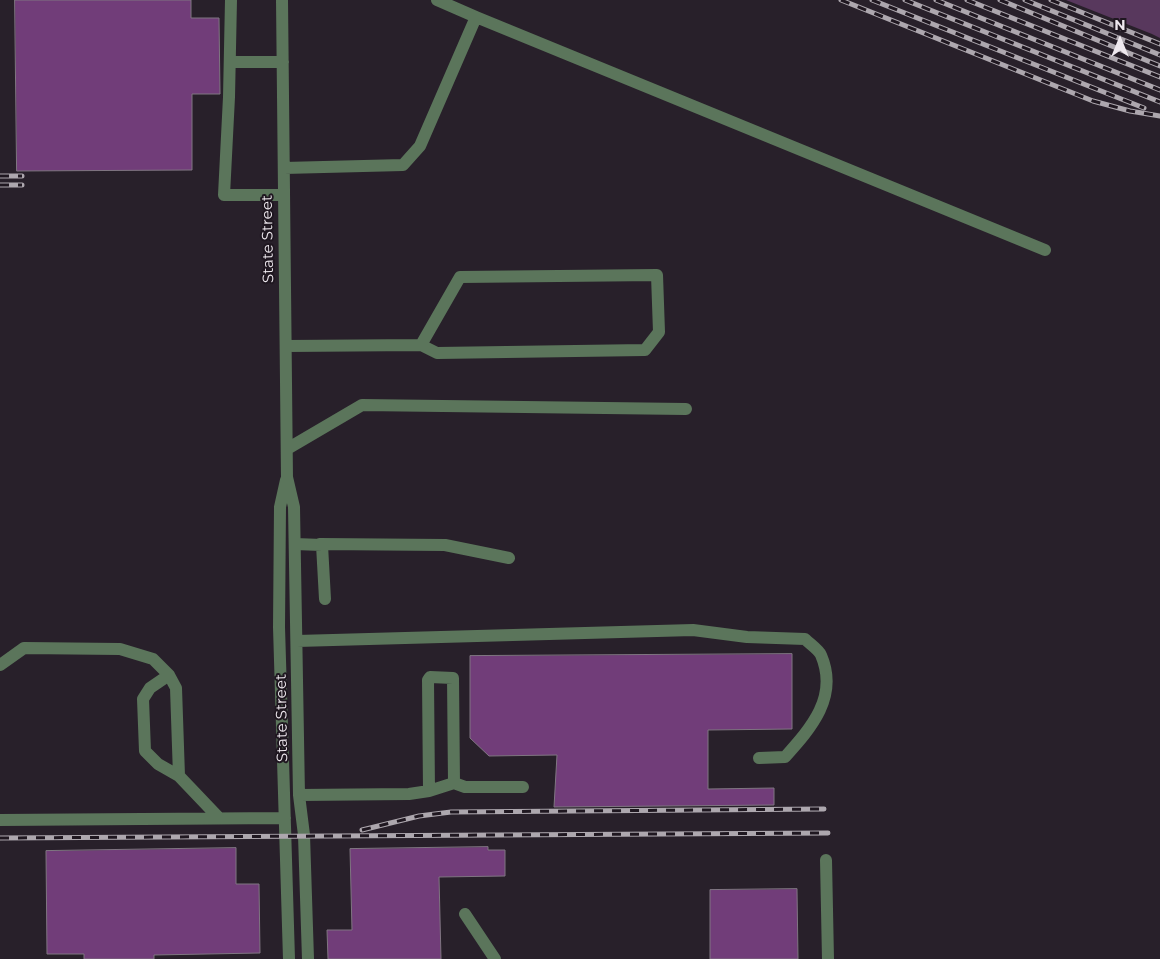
<!DOCTYPE html>
<html>
<head>
<meta charset="utf-8">
<style>
  body { margin:0 }
  #map { position:relative; width:1160px; height:959px; overflow:hidden; background:#28202a; font-family:Montserrat,sans-serif }
  canvas { display:block }
  .north { position:absolute; left:1095px; top:15px; width:50px; height:50px; -webkit-text-stroke:4px #1f1720; paint-order:stroke; rotate:0deg; font-size:14px; font-weight:700; line-height:20px; text-align:center; color:#eee8ee }
  .north::after { content:''; display:block; margin:auto; width:18px; height:22px; background:#eee8ee; clip-path:polygon(50% 0,100% 100%,50% 72%,0 100%) }
</style>
</head>
<body>
<div id="map">
<canvas width="1160" height="959"></canvas>
<div class="north">N</div>
</div>
<script>
const ctx = document.querySelector('canvas').getContext('2d');
ctx.lineJoin = 'round';
function fillPath(path, color) { ctx.fillStyle = color; ctx.fill(path, 'evenodd'); }
function trace(path, color, width, dash) { ctx.strokeStyle = color; ctx.lineWidth = width; ctx.lineCap = dash ? 'butt' : 'round'; ctx.setLineDash(dash || []); ctx.stroke(path); }
function drawText(font, color, halo, rows, align = 'center') {
  ctx.font = font + ' Montserrat,sans-serif'; ctx.lineWidth = 4; ctx.setLineDash([]); ctx.textBaseline = 'middle'; ctx.strokeStyle = halo; ctx.fillStyle = color; for (const [text, x, y, turn = 0] of rows) {
    ctx.save(); ctx.translate(x, y); ctx.rotate((+turn || 0) * Math.PI / 180); ctx.textAlign = isNaN(turn) ? turn : align; if (halo) ctx.strokeText(text, 0, 0); ctx.fillText(text, 0, 0); ctx.restore();
  }
}
fillPath(new Path2D(`
  M1066 0H1160V38L1152 34Z`), '#58385d');
const building = new Path2D(`
  M15 0H191V18H219L220 94H192V170L17 171Z
  M792 654V729L708 730V789L774 788V805L554 807 557 755 489 756 470 738V656Z
  M488 847V850H505V876L439 877 441 959H328L327 930H352L350 849Z
  M236 848V884H259L260 953 154 955V959H84V954H47L46 851Z
  M797 889 798 959H710V890Z`);
fillPath(building, '#713d79');
trace(building, '#807682', 1);
trace(new Path2D(`
  M231 0 229 97 224 195H284
  M282 0 287 477 294 507 299 795 304 835 308 959
  M437 0 476 17
  M230 62H283
  M284 168 403 165 420 146 476 17 1045 250
  M286 346 421 345 437 353 645 350 659 332 657 275 460 277 421 345
  M287 449 362 405 686 409
  M286 480 280 507 279 627 289 959
  M295 544 322 545 325 599
  M320 544 445 545 509 558
  M297 641 693 630 747 637 805 639C810 644 819 650 821 655 839 697 811 728 785 757L759 758
  M0 665 24 648 120 649 153 659 169 675 176 688 179 776 219 818
  M169 675 150 688 143 699 145 751 158 764 179 776
  M429 791 454 783
  M299 795 409 794 429 791 428 680 430 677 453 678 454 783 465 787H523
  M0 820 285 818
  M826 860 828 959
  M465 914 495 959`), '#5b755b', 12);
const rail = new Path2D(`
  M841 0 1093 101 1130 111 1160 116
  M872 0 1144 108
  M905 0 1160 102
  M936 0 1160 90
  M967 0 1160 77
  M1000 0 1160 66
  M1025 0 1160 55
  M1051 0 1160 44
  M0 176H22
  M0 185H22
  M362 830 419 816 451 812 824 809
  M0 838 828 833`);
trace(rail, '#ada7ae', 5);
trace(rail, '#1f1720', 3, [9]);
drawText('15px', '#eee8ee', '#1f1720', [
  ["State Street",268,239,-91],
  ["State Street",282,718,-91]
]);
</script>
</body>
</html>
